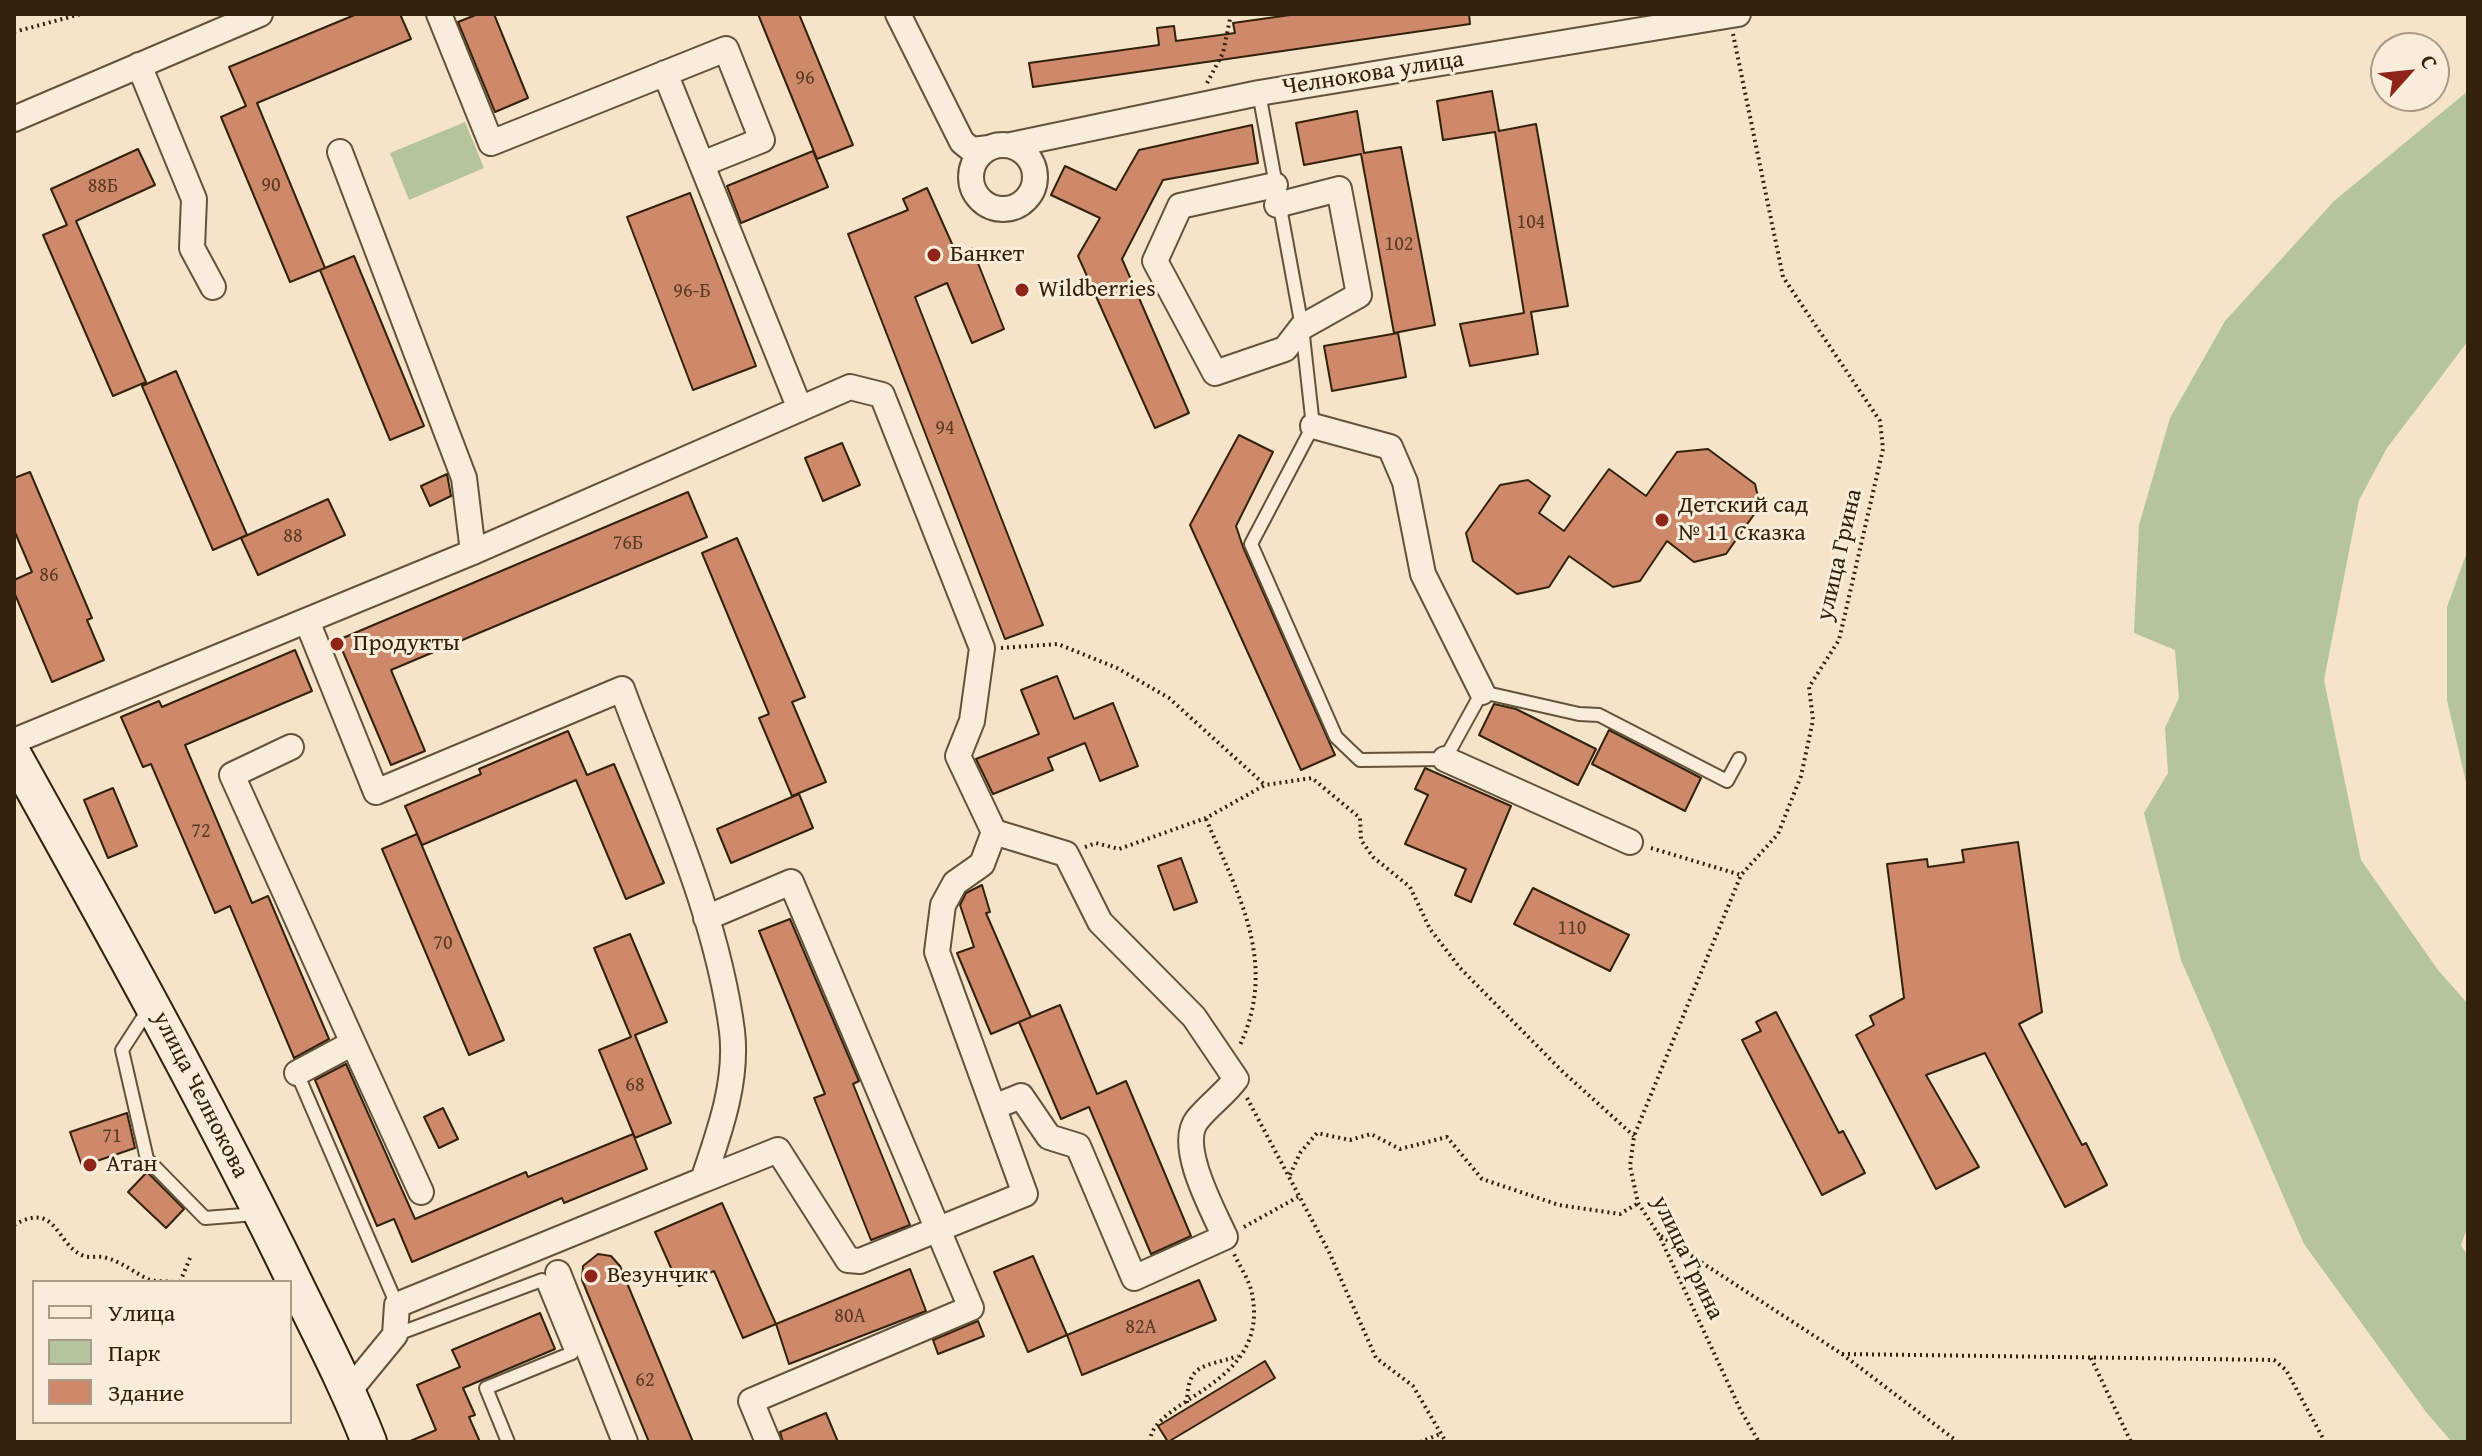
<!DOCTYPE html>
<html>
<head>
<meta charset="utf-8">
<style>
  body { margin:0 }
  #map { position:relative; width:2482px; height:1456px; overflow:hidden; background:#f5e4c8; font-family:"Gentium Book Plus",serif }
  canvas { display:block }
  .frame { position:absolute; inset:0; border:16px solid #33210b; pointer-events:none }
  .legend { position:absolute; left:32px; top:1280px; width:260px; height:144px; box-sizing:border-box; background:#f8eddb; border:2px solid #a99b88; margin:0; padding:10px 14px; list-style:none; font-size:24px; color:#33210b }
  .legend li { display:flex; align-items:center; gap:16px; height:40px }
  .legend b { width:40px; border:2px solid #a99b88 }
  .north { position:absolute; left:2370px; top:32px; width:80px; height:80px; box-sizing:border-box; background:#f8eddb; border:2px solid #a99b88; border-radius:50%; rotate:63deg; font-size:22px; font-weight:700; line-height:32px; text-align:center; color:#33210b }
  .north::after { content:''; display:block; margin:auto; width:28px; height:36px; background:#8f2418; clip-path:polygon(50% 0,100% 100%,50% 72%,0 100%) }
</style>
</head>
<body>
<div id="map">
<canvas width="2482" height="1456"></canvas>
<div class="frame"></div>
<ul class="legend">
<li><b style="height:10px;background:#f8eddb"></b>Улица</li>
<li><b style="height:22px;background:#b5c59b"></b>Парк</li>
<li><b style="height:22px;background:#cd8969"></b>Здание</li>
</ul>
<div class="north">С</div>
</div>
<script>
const ctx = document.querySelector('canvas').getContext('2d');
ctx.lineJoin = 'round';
function fillPath(path, color) { ctx.fillStyle = color; ctx.fill(path, 'evenodd'); }
function trace(path, color, width, dash) { ctx.strokeStyle = color; ctx.lineWidth = width; ctx.lineCap = dash ? 'butt' : 'round'; ctx.setLineDash(dash || []); ctx.stroke(path); }
function drawText(font, color, halo, rows, align = 'center') {
  ctx.font = font + ' "Gentium Book Plus",serif'; ctx.lineWidth = 6; ctx.setLineDash([]); ctx.textBaseline = 'middle'; ctx.strokeStyle = halo; ctx.fillStyle = color; for (const [text, x, y, turn = 0] of rows) {
    ctx.save(); ctx.translate(x, y); ctx.rotate((+turn || 0) * Math.PI / 180); ctx.textAlign = isNaN(turn) ? turn : align; if (halo) ctx.strokeText(text, 0, 0); ctx.fillText(text, 0, 0); ctx.restore();
  }
}
fillPath(new Path2D(`
  M2468 91V341L2387 448 2359 500 2324 680 2361 860 2438 970 2468 1004V1226L2461 1245 2468 1256V1442H2452L2426 1412 2304 1244 2181 960 2144 813 2168 773 2165 728 2179 698 2175 650 2134 633 2139 525 2170 418 2225 321 2334 201Z
  M465 122 484 168 409 200 390 153Z
  M2468 549V791L2447 700V607Z`), '#b5c59b');
const building = new Path2D(`
  M357 14H400L411 39 257 103 325 268 290 282 221 117 246 106 229 67Z
  M478 14H494L528 98 495 112 458 22Z
  M758 14H799L853 145 817 159Z
  M1297 14H1469L1470 24 1033 87 1029 63 1159 45 1157 28 1174 26 1176 41 1235 33 1233 23Z
  M1492 91 1499 131 1536 124 1568 306 1531 312 1538 354 1470 366 1460 324 1524 313 1495 132 1443 140 1437 101Z
  M1357 111 1364 153 1401 147 1435 325 1394 333 1361 154 1304 165 1296 123Z
  M1252 125 1258 163 1163 180 1122 259 1189 413 1155 428 1078 256 1100 218 1051 195 1065 166 1116 190 1139 150Z
  M138 149 155 185 76 221 146 382 113 396 43 235 67 225 51 189Z
  M813 151 828 187 741 223 727 186Z
  M927 188 957 255 972 248 1004 329 972 343 947 283 915 297 1043 625 1005 639 848 234 908 210 903 199Z
  M690 193 756 366 693 390 627 217Z
  M354 256 424 426 390 440 320 270Z
  M1398 333 1406 377 1332 391 1324 346Z
  M176 371 247 535 213 550 142 386Z
  M1239 435 1273 452 1236 526 1243 547 1335 755 1301 770 1190 525Z
  M842 443 860 485 823 501 805 458Z
  M1708 449 1755 484 1760 506 1726 554 1694 562 1667 541 1640 581 1613 587 1569 556 1549 587 1517 594 1473 561 1466 533 1500 485 1528 480 1550 496 1539 513 1564 531 1609 469 1646 496 1677 452Z
  M30 472 92 618 87 620 104 660 52 682 14 592V580L32 572 14 530V478Z
  M447 474 451 496 430 506 421 486Z
  M688 492 707 537 391 670 425 751 391 765 338 640Z
  M328 499 345 535 258 575 241 538Z
  M737 538 805 697 792 702 826 782 792 796 759 718 769 714 702 553Z
  M295 650 312 691 185 745 252 903 268 896 329 1039 294 1058 230 906 215 913 151 764 143 767 121 717 159 701 162 707Z
  M1057 676 1074 719 1113 703 1138 766 1100 781 1085 743 1048 758 1053 770 993 794 976 759 1039 734 1021 690Z
  M1494 704 1516 709 1596 749 1578 785 1479 735Z
  M1609 730 1701 778 1685 811 1592 764Z
  M568 731 587 775 614 764 664 883 626 899 576 780 422 845 405 806 481 774 479 769Z
  M1425 768 1511 806 1471 902 1455 895 1466 869 1405 844 1428 795 1415 789Z
  M113 788 137 846 108 858 84 800Z
  M799 794 813 828 731 863 717 829Z
  M417 834 504 1040 469 1055 382 849Z
  M2018 842 2042 1012 2019 1024 2082 1145 2086 1143 2107 1185 2065 1207 1985 1053 1926 1075 1979 1167 1936 1189 1856 1035 1874 1025 1870 1016 1904 998 1887 864 1927 859 1928 867 1964 862 1962 850Z
  M1181 858 1197 902 1174 910 1158 866Z
  M982 885 990 912 986 913 1031 1017 991 1034 957 953 974 947 960 905 966 893Z
  M1533 888 1629 935 1610 971 1514 924Z
  M790 919 859 1081 853 1084 910 1225 871 1240 814 1098 825 1094 759 931Z
  M630 934 667 1022 635 1035 671 1123 635 1138 599 1050 631 1037 594 948Z
  M1060 1005 1097 1094 1126 1081 1191 1236 1151 1254 1089 1107 1061 1119 1019 1022Z
  M1776 1012 1839 1133 1843 1131 1865 1173 1822 1195 1742 1040 1761 1031 1756 1022Z
  M346 1064 415 1219 526 1172 528 1177 633 1134 647 1169 564 1203 562 1198 412 1262 394 1219 377 1226 315 1080Z
  M443 1108 458 1139 439 1148 424 1117Z
  M127 1113 135 1148 82 1166 70 1132Z
  M147 1172 184 1209 166 1228 128 1192Z
  M722 1203 776 1324 743 1338 714 1271 679 1286 655 1232Z
  M598 1254 611 1256 620 1266 693 1442H649L582 1280 583 1266Z
  M1033 1256 1067 1335 1028 1352 994 1272Z
  M910 1269 926 1311 789 1364 776 1324Z
  M1199 1280 1216 1320 1082 1375 1067 1335Z
  M540 1313 555 1349 463 1388 475 1415 469 1417 480 1442H408L436 1430 417 1385 460 1367 452 1350Z
  M978 1321 984 1336 938 1354 933 1340Z
  M1265 1361 1275 1378 1168 1442 1158 1426Z
  M826 1413 838 1442H783L780 1432Z`);
fillPath(building, '#cd8969');
trace(building, '#33210b', 2);
const lane = new Path2D(`
  M1259 93 1302 327 1313 426 1251 544 1336 737 1360 760 1445 759 1482 692 1579 714 1599 715 1727 781 1739 759
  M148 1010 122 1050 147 1159 205 1218 256 1214
  M297 1073 397 1305
  M395 1335 542 1280 572 1353 486 1388 508 1442`);
const street = new Path2D(`
  M439 14 491 143 726 49 762 140 702 164
  M898 14 962 142 972 150 989 148
  M139 65 194 199 192 248 213 287
  M665 73 800 409
  M14 119 260 14
  M1011 145 1259 93 1738 14
  M971 177a32 32 0 1 1 64 0a32 32 0 1 1-64 0Z
  M340 152 464 478 473 552
  M1275 185 1180 206 1155 261 1215 373 1285 349 1302 327 1359 295 1339 189 1277 205
  M1313 426 1390 447 1405 482 1423 574 1482 692
  M307 621 376 792 622 689C663 800 717 914 732 1031 738 1082 719 1133 703 1180L397 1305 395 1335 349 1391
  M14 741 473 552 850 387 882 395 982 648 972 721 958 756 994 832 1066 854 1100 922 1194 1017 1236 1079C1225 1094 1209 1105 1197 1120 1177 1146 1213 1210 1225 1237L1134 1278 1078 1146 1049 1137 1021 1096 994 1107
  M291 747 232 775 353 1043 297 1073
  M1445 759 1630 842
  M706 918 791 882 971 1308 751 1401 768 1442
  M353 1043 421 1192
  M703 1180 778 1150 848 1260 860 1261 1025 1194 937 952 943 905 955 883 982 864 994 832
  M558 1273 625 1442`);
const secondary = new Path2D(`
  M14 755C107 922 200 1089 284 1260 313 1321 345 1380 369 1442`);
trace(lane, '#64523a', 16);
trace(street, '#64523a', 28);
trace(secondary, '#33210b', 38);
trace(new Path2D(`
  M14 32 81 14
  M1733 34 1783 277 1880 421 1883 449 1839 640 1809 687 1813 720 1801 776 1778 834 1741 875 1634 1136 1630 1166 1638 1203 1659 1235 1741 1411 1759 1442
  M1207 83 1223 53 1231 14
  M1001 648 1058 644 1117 668 1169 698 1265 785
  M1206 819C1239 896 1278 963 1240 1045
  M1085 847 1096 843 1119 849 1206 818 1265 785 1312 778 1360 818 1361 840 1373 857 1410 887 1430 929 1460 968 1562 1071 1634 1136
  M1651 848 1741 875
  M1247 1098 1329 1252 1376 1358 1413 1386 1446 1442
  M1290 1175 1300 1153 1317 1133 1350 1140 1371 1134 1400 1149 1447 1137 1482 1179 1559 1205 1620 1214 1637 1204
  M14 1225C58 1200 55 1245 84 1256 90 1258 97 1256 103 1257 121 1261 133 1272 148 1279 155 1282 165 1281 173 1282
  M1244 1227 1298 1197
  M1661 1236 1842 1354 1958 1442
  M180 1282 190 1258
  M1842 1354 2274 1360 2286 1370 2325 1442
  M2091 1358 2131 1442
  M1187 1403C1188 1362 1203 1368 1238 1356
  M1150 1442C1151 1398 1271 1387 1252 1294 1250 1281 1240 1267 1234 1254
  M1420 1442 1440 1434`), '#33210b', 4, [2, 4]);
trace(lane, '#f8eddb', 12);
trace(street, '#f8eddb', 24);
trace(secondary, '#f8eddb', 34);
for (const [x, y, r, color] of [
  [934,255,8,"#8f2418"],
  [1022,290,8,"#8f2418"],
  [1662,520,8,"#8f2418"],
  [337,644,8,"#8f2418"],
  [90,1165,8,"#8f2418"],
  [591,1276,8,"#8f2418"]
]) { const dot = new Path2D(); dot.arc(x, y, r, 0, 2 * Math.PI); ctx.fillStyle = color; ctx.fill(dot); trace(dot, '#f8eddb', 3); }
drawText('20px', '#5a3b22', null, [
  ["96",805,79],
  ["90",271,186],
  ["88Б",103,187],
  ["104",1531,223],
  ["102",1399,245],
  ["96-Б",692,292],
  ["94",945,429],
  ["88",293,537],
  ["76Б",628,544],
  ["86",49,576],
  ["72",201,832],
  ["110",1572,929],
  ["70",443,944],
  ["68",635,1086],
  ["71",112,1137],
  ["80А",850,1317],
  ["82А",1141,1328],
  ["62",645,1381]
]);
drawText('24px', '#33210b', '#f8eddb', [
  ["Челнокова улица",1373,74,-9],
  ["улица Грина",1840,555,-77],
  ["улица Челнокова",200,1095,63],
  ["улица Грина",1687,1258,64]
]);
drawText('24px', '#33210b', '#f8eddb', [
  ["Банкет",950,255],
  ["Wildberries",1038,290],
  ["Детский сад",1678,506],
  ["№ 11 Сказка",1678,534],
  ["Продукты",353,644],
  ["Атан",106,1165],
  ["Везунчик",607,1276]
], 'left');
</script>
</body>
</html>
